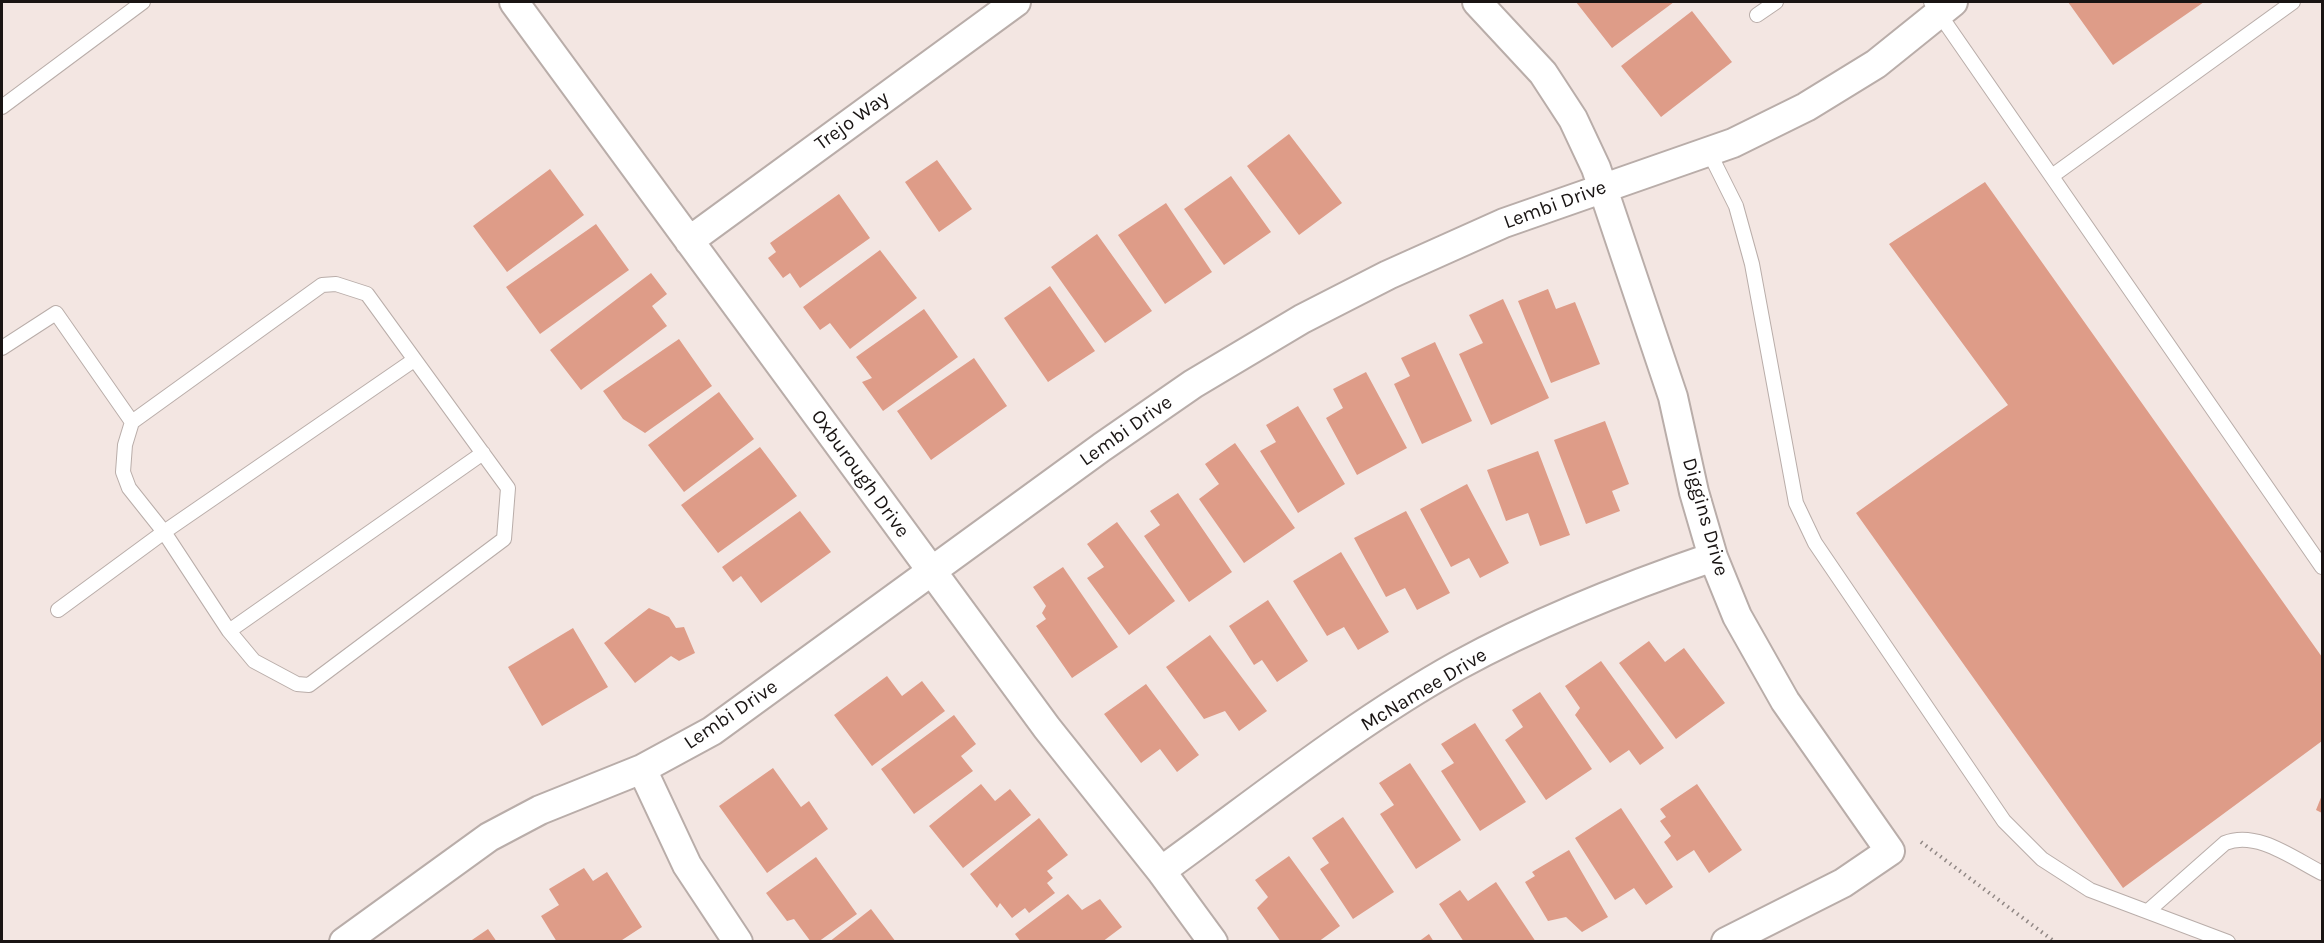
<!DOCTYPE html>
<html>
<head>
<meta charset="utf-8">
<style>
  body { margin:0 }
  #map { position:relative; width:2324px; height:943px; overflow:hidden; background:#f3e6e2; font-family:Karla,sans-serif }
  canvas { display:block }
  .frame { position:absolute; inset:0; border:3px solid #191413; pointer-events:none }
</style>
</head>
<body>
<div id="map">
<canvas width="2324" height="943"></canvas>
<div class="frame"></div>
</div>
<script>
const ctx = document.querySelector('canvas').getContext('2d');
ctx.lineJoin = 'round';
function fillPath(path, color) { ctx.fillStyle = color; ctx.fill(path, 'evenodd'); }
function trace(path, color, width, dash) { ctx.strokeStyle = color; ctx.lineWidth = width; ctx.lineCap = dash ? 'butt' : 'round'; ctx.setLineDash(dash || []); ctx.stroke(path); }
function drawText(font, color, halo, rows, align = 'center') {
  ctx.font = font + ' Karla,sans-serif'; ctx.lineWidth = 4.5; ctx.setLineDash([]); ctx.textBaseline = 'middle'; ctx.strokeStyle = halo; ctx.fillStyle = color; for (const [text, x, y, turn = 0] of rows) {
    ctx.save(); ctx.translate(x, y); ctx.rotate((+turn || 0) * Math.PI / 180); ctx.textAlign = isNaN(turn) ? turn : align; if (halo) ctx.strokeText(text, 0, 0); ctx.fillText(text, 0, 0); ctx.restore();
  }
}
fillPath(new Path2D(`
  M1576 2H1674L1612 48Z
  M2068 2H2204L2113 65Z
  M1692 11 1732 62 1661 117 1621 66Z
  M1289 134 1342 203 1299 235 1247 166Z
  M937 160 972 209 939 232 905 182Z
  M550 169 584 215 507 272 473 226Z
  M1231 176 1271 232 1224 265 1184 209Z
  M1985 182 2322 657V741L2123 888 1856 513 2008 405 1889 244Z
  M839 194 870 238 800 288 790 273 783 278 768 258 776 252 770 243Z
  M1166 203 1212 272 1165 304 1118 235Z
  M596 224 629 270 540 334 506 287Z
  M1097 234 1152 311 1105 343 1051 267Z
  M880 250 917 298 850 349 830 323 820 330 803 307Z
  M651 273 667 294 652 306 667 326 581 390 550 350Z
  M1050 286 1095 351 1048 382 1004 318Z
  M1548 289 1556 309 1575 302 1600 364 1551 383 1518 301Z
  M1503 299 1549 398 1491 425 1459 354 1483 343 1469 315Z
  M924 309 958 357 883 411 862 382 872 378 856 357Z
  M679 339 712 386 645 433 623 419 603 391Z
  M1435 342 1472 421 1422 444 1394 384 1410 376 1401 358Z
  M974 358 1007 406 931 460 897 411Z
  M1366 372 1407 448 1357 475 1326 418 1343 408 1333 389Z
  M719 392 754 439 684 492 648 445Z
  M1298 406 1345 484 1298 513 1260 451 1276 442 1266 425Z
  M1605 421 1629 484 1612 491 1620 511 1586 524 1554 440Z
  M1235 443 1295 528 1244 563 1199 499 1219 484 1205 464Z
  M760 447 797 496 718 553 681 505Z
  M1538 451 1570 535 1540 546 1528 513 1506 521 1487 470Z
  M1467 484 1509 563 1480 578 1469 558 1451 567 1420 509Z
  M1178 493 1232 572 1189 602 1144 536 1160 525 1150 511Z
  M800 511 831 552 761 603 741 576 733 582 722 567Z
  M1406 511 1450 593 1417 610 1405 588 1386 597 1354 538Z
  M1117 522 1175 601 1129 635 1087 578 1104 567 1087 544Z
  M1341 552 1389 632 1358 650 1344 627 1327 636 1293 581Z
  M1063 567 1118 647 1072 678 1036 626 1046 619 1042 613 1046 606 1033 587Z
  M1268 600 1308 661 1277 682 1262 660 1254 665 1229 626Z
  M649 608 669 617 676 628 684 627 695 653 679 661 671 656 635 683 604 643Z
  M573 628 608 687 542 726 508 667Z
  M1210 635 1267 711 1239 731 1225 711 1204 719 1166 667Z
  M1649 641 1665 662 1684 648 1725 703 1676 739 1619 663Z
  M1601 661 1664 748 1640 765 1629 750 1610 763 1575 715 1580 708 1565 686Z
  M887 676 902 696 922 681 945 711 872 766 834 715Z
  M1146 684 1199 755 1177 772 1160 749 1141 763 1104 714Z
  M1540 692 1592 769 1546 800 1505 740 1523 727 1512 710Z
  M954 715 976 744 961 756 973 771 914 814 881 769Z
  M1475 723 1526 802 1480 831 1441 771 1454 763 1441 744Z
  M1410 763 1461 840 1416 869 1380 814 1394 805 1379 783Z
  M773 768 801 807 809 801 828 829 767 873 719 806Z
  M981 784 995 801 1010 789 1031 815 963 868 929 826Z
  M1697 784 1742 850 1709 873 1694 850 1677 861 1664 842 1671 836 1660 821 1666 817 1660 809Z
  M2322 795V813L2316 810Z
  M1621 808 1673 887 1646 905 1634 888 1615 900 1575 838Z
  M1343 817 1394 892 1353 919 1320 869 1329 863 1312 838Z
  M1039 818 1068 855 1047 871 1053 878 1047 883 1055 893 1029 913 1025 908 1012 918 1000 903 997 908 970 874Z
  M1569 850 1608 917 1582 932 1566 917 1548 921 1525 882 1535 876 1532 872Z
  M1289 856 1340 926 1318 942H1281L1257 908 1268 897 1255 880Z
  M816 857 857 914 818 942H811L794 919 787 921 766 893Z
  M584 868 593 881 607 872 642 927 619 942H557L541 916 559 905 549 889Z
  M1496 882 1536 942H1464L1439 904 1460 890 1468 901Z
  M1068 894 1082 910 1100 899 1122 927 1102 942H1021L1015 934Z
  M871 909 896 942H829Z
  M488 929 497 942H469Z
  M1429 934 1434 942H1418Z`), '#de9c88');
const service = new Path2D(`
  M1931 2 2322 567
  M1757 15 1776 2
  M2 107 143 2
  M1709 152 1736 206 1752 264 1796 503 1815 543 2004 821 2042 859 2090 890 2228 942
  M2052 176 2293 2
  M336 284 367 294 508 488 504 539 309 685 297 684 254 661 229 631 164 532 129 488 123 472 125 445 132 422 322 285Z
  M2 348 56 313 132 422
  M58 610 164 532 414 360
  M229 631 483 453
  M2148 911 2225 843C2257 830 2294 859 2322 873`);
const minor = new Path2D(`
  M514 2 1047 728 1161 871 1213 942
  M1477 2 1543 73 1573 119 1596 168 1673 397 1694 492 1713 557 1737 616 1785 701 1890 851 1843 883 1726 942
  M689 241 1016 2
  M642 769 687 865 738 942
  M1161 871C1258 801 1353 724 1457 666 1539 621 1625 587 1713 557
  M344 942 489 837 540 810 642 769 712 731 1102 447 1193 384 1302 319 1388 275 1504 223 1733 143 1806 107 1876 64 1953 2`);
trace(service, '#b9ada9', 16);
trace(minor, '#b9ada9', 32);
trace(new Path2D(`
  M1921 842 2055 942`), '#908784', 4, [1.5, 4.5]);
trace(service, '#fff', 14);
trace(minor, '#fff', 28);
drawText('20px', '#191413', '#fff', [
  ["Trejo Way",852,121,-36],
  ["Lembi Drive",1555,205,-20],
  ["Lembi Drive",1126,431,-35],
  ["Oxburough Drive",860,474,54],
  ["Diggins Drive",1705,517,74],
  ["McNamee Drive",1424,690,-31],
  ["Lembi Drive",731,715,-34]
]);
</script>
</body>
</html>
